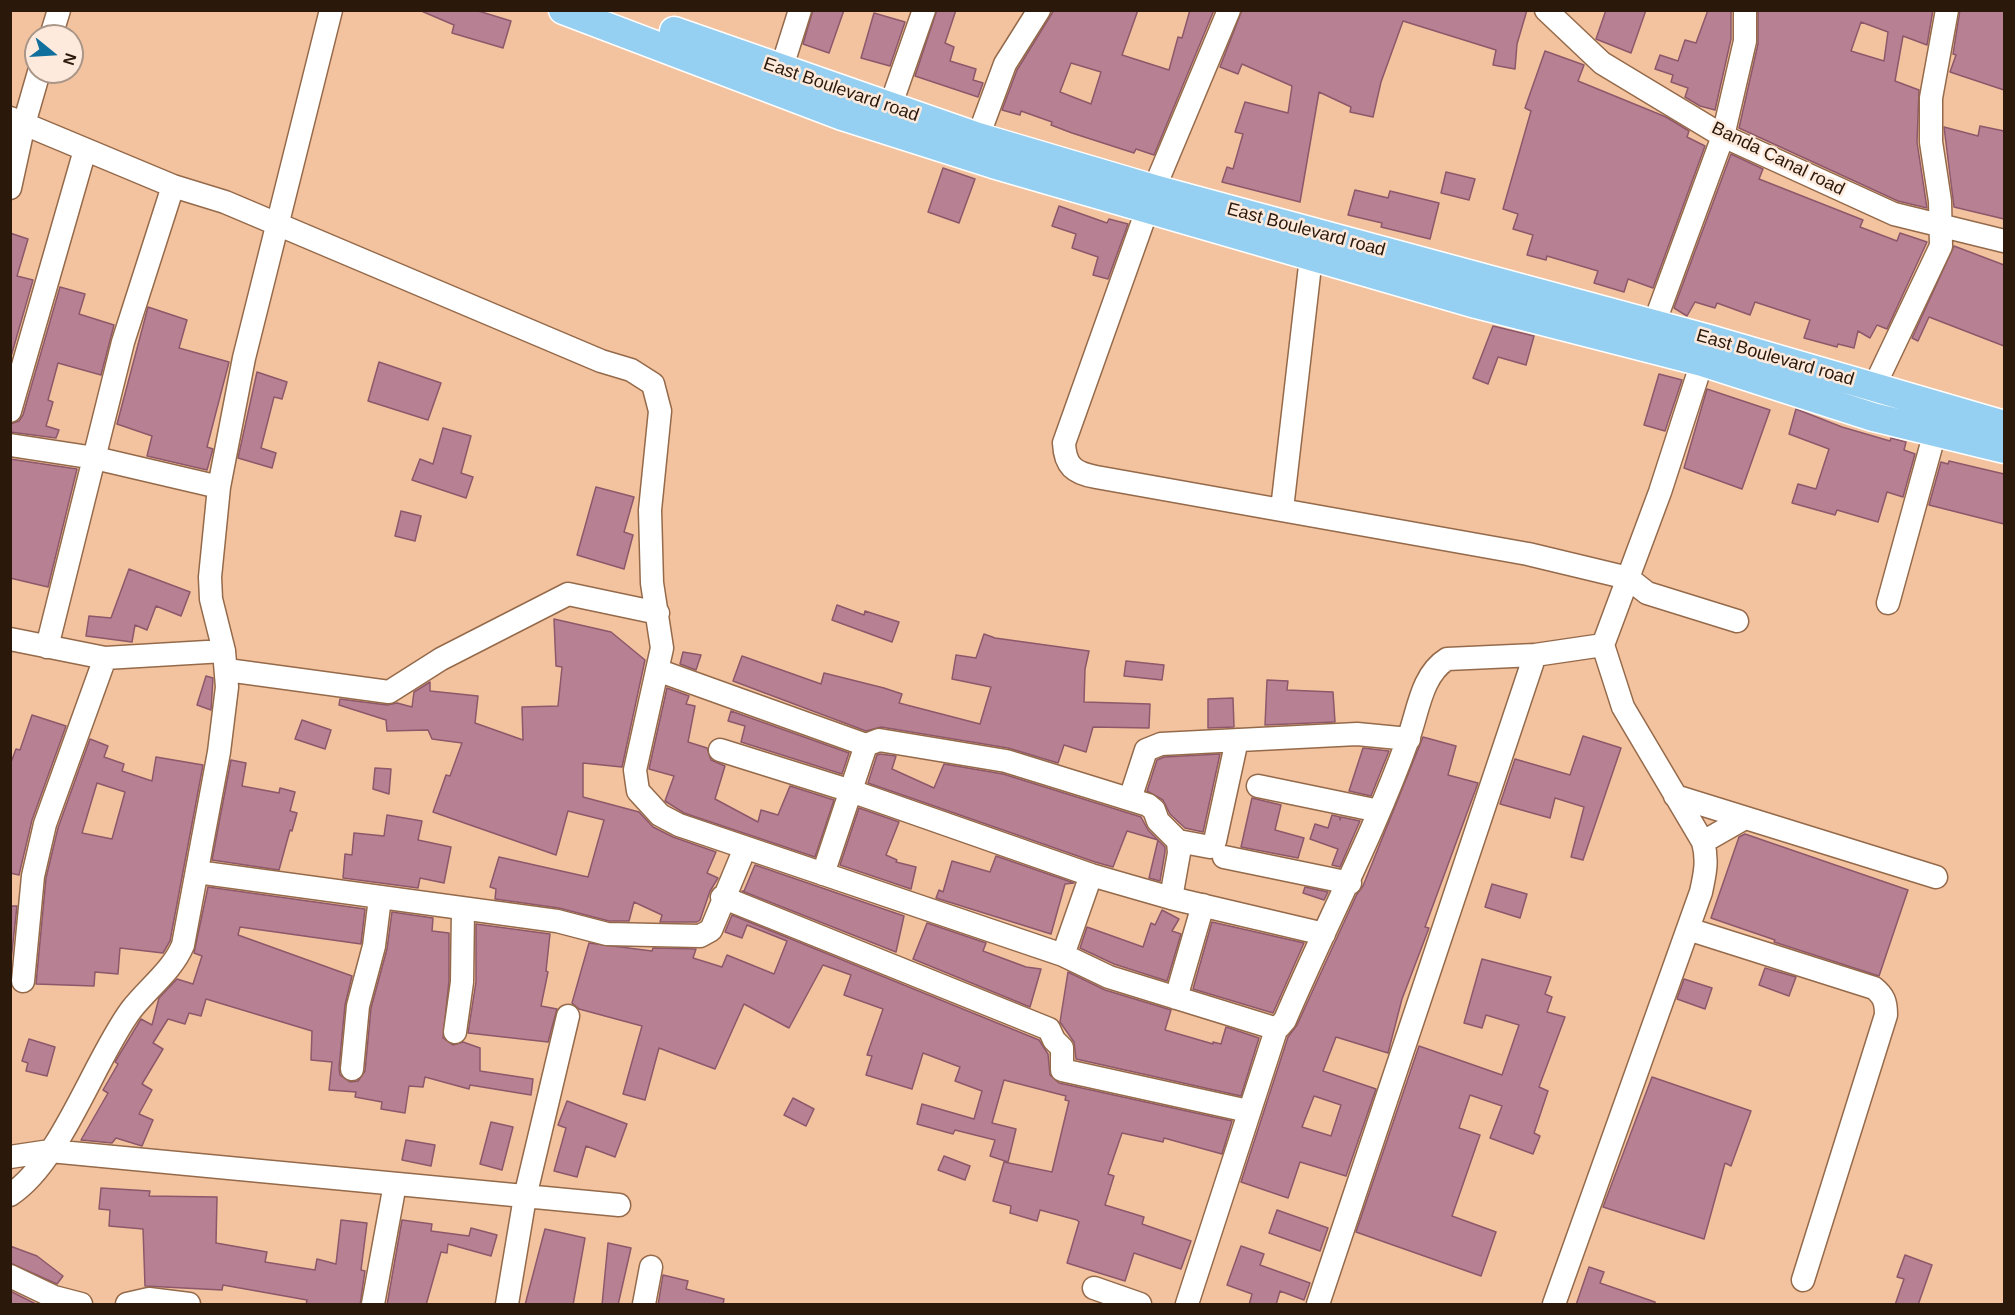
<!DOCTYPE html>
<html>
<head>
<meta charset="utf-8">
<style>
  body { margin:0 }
  #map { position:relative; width:2015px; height:1315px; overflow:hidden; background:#f3c3a0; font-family:Arial,sans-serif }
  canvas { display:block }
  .frame { position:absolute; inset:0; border:12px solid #2a190b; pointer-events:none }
  .north { position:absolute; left:24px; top:24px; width:60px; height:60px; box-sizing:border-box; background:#feeadc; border:2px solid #a99688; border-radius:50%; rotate:108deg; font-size:16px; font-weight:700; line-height:24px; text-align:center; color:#2a190b }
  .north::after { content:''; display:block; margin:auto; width:21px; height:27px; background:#116f9e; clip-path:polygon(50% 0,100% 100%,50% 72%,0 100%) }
</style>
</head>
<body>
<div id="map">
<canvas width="2015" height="1315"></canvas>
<div class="frame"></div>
<div class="north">N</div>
</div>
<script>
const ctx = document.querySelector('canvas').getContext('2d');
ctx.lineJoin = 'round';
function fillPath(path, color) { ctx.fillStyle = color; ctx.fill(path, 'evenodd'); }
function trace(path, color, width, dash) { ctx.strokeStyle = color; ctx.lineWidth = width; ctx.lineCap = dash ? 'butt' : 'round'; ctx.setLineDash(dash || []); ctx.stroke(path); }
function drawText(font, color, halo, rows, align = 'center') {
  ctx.font = font + ' Arial,sans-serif'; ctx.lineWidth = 5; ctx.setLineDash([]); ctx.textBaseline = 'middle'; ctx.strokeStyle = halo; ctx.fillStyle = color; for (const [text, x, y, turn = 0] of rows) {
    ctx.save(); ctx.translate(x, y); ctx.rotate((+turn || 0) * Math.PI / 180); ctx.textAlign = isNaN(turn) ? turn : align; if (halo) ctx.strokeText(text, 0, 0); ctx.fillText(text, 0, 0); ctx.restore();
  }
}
const building = new Path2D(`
  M419 10H475L511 21 503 48 452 33 454 25Z
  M813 10H844L829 53 803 44Z
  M937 10H956L945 43 954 47 950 61 976 69 973 80 983 83 978 97 915 76Z
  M1054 10H1138L1122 55 1169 70 1178 37 1182 38 1190 10H1214L1154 155 1136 149 1134 153 1072 133 1051 125 1052 122 1021 111 1020 115 1002 110 1017 70ZM1071 63 1101 72 1091 104 1060 92Z
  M1242 10H1527L1517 44 1515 69 1493 65 1496 50 1403 21 1381 82 1373 117 1350 112 1351 107 1319 92 1300 202 1222 182 1227 167 1233 169 1243 134 1235 132 1245 102 1288 113 1292 86 1242 64 1238 74 1220 67Z
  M1606 10H1646L1631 53 1596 39Z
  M1708 10H1731V39L1715 110 1700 106 1685 97 1688 88 1671 82 1673 75 1655 69 1660 55 1678 61 1685 40 1696 43Z
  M1758 10H1933L1927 45 1903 36 1895 81 1919 90 1917 142 1927 208 1898 201 1739 128 1758 44ZM1861 22 1888 32 1884 61 1851 51Z
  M1960 10H2004V90L1950 72 1956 55 1953 54Z
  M874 13 905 22 890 66 861 58Z
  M1545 51 1584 65 1578 81 1666 117 1689 131 1687 137 1705 146 1653 288 1628 279 1624 292 1594 283 1598 271 1547 256 1546 260 1527 255 1533 235 1513 229 1518 214 1503 209 1531 111 1525 108Z
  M1980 126 2004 131V219L1954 207 1944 127 1978 136Z
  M1731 154 1763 169 1759 179 1863 220 1860 227 1897 241 1900 233 1927 242 1887 329 1877 325 1870 338 1858 331 1854 348 1838 344 1837 347 1804 338 1810 320 1755 302 1750 315 1717 303 1715 308 1695 302 1687 316 1674 308Z
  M943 168 975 179 959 223 928 212Z
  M1446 172 1475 179 1469 200 1441 193Z
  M1355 190 1388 198 1390 191 1439 203 1430 239 1381 227 1382 223 1348 215Z
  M1059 206 1107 223 1109 219 1128 224 1108 279 1093 275 1098 257 1072 248 1076 234 1052 226Z
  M10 233 28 239 17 276 33 280 10 360Z
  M1954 246 2004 265V346L1929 317 1918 341 1912 338Z
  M60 287 85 294 79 314 114 325 101 375 58 363 48 400 53 402 46 426 59 430 56 438 10 432V424L19 421 23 415Z
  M148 307 187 320 179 348 229 362 207 447 213 449 207 470 147 456 152 436 117 424Z
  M1493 326 1534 336 1526 365 1498 357 1488 384 1473 378Z
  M379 362 441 383 428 420 368 401Z
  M257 372 287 382 282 399 274 397 261 448 276 453 272 468 238 458Z
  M1659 374 1682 380 1665 431 1644 425Z
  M1707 389 1770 410 1742 489 1684 468Z
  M1796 409 1842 427 1890 441 1891 438 1906 442 1904 450 1915 454 1903 497 1887 492 1878 522 1837 510 1835 515 1792 503 1798 484 1816 489 1829 449 1789 434Z
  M443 428 471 436 461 473 473 477 466 498 412 480 420 459 433 464Z
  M10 459 77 469 48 587 10 578Z
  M1949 461 2004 474V524L1929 505 1941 462 1948 464Z
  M596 487 634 497 624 532 633 535 624 569 577 555Z
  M401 511 421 516 415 541 395 536Z
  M129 569 190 592 181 616 156 606 147 630 135 625 132 642 86 636 89 616 111 618Z
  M837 605 864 615 865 611 899 622 892 642 832 620Z
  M554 619 611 632 645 660 622 767 583 763V797L639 812 653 827 673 837 716 852 707 873 718 878 710 891 700 920 697 922H660L662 915 634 902 629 921H609L559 908 495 899 496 889 490 887 499 857 588 877 604 820 568 811 556 855 433 812 446 775 450 776 462 743 432 739 428 730 387 731 386 720 339 705 340 699 387 705 397 703 412 707 414 692 430 682V691L478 696 475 723 523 740 522 707 558 706 562 667 556 666Z
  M984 634 995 638 1089 651 1085 669 1084 702 1150 704 1149 728 1093 727 1086 752 1064 745 1058 763 1008 748 881 727 866 731 733 681 742 656 821 684 824 673 884 688 902 694 899 703 980 724 991 687 952 679 956 655 976 658Z
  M683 652 701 655 696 670 680 664Z
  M1126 661 1164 665 1162 680 1124 676Z
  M206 676 213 678 211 710 197 705Z
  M1267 680 1288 681 1287 690 1333 692 1335 722 1265 725Z
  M667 688 689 696 686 704 695 706 688 742 707 748 711 760 725 766 715 799 758 822 761 810 778 815 790 786 834 800 815 857 684 813 665 801 674 776 649 769Z
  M1233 698 1234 727 1208 728V699Z
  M731 711 849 753 842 774 741 742 745 726 728 721Z
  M32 715 66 726 32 820 19 875 10 873V765L16 749 20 750Z
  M302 720 331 730 325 749 295 739Z
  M1583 736 1621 748 1583 860 1571 857 1584 807 1555 798 1550 818 1500 804 1515 759 1570 775Z
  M1423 737 1456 746 1448 775 1478 783 1425 927 1429 928 1402 999 1388 1053 1336 1037 1323 1071 1376 1089 1346 1176 1300 1162 1288 1198 1241 1182 1288 1037 1297 1025 1357 894 1363 886ZM1314 1096 1341 1105 1331 1136 1302 1127Z
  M90 739 108 746 104 757 124 764 122 771 152 781 156 757 203 765 170 941 163 953 120 948 118 974 95 972 94 986 36 984 46 878 58 828ZM97 783 125 792 112 839 82 833Z
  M1363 748 1389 751 1371 796 1349 791Z
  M880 754 896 756 892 769 934 788 944 764 1003 774 1141 817 1148 830 1158 840 1127 831 1113 867 1095 862 868 783 877 755Z
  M1220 754 1203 832 1185 828 1170 814 1163 800 1147 791 1157 760 1164 757Z
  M231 760 246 763 242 786 279 793 280 788 295 792 290 811 297 813 292 831 290 830 279 870 212 860Z
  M375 768 391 769 389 794 373 789Z
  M1252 798 1281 805 1275 830 1304 838 1298 858 1241 847Z
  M859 808 899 822 886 855 897 860 896 862 916 867 911 889 840 865Z
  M387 815 422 821 418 840 451 847 444 883 420 878 418 888 343 878 345 854 352 855 354 833 384 836Z
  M1332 815 1340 817V820L1341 817 1360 821 1340 867 1332 865 1338 849 1310 839 1315 824 1328 828Z
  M1745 834 1908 890 1879 976 1774 942 1775 940 1711 918 1739 837Z
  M1158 840 1165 847V852L1160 881 1149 878Z
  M996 856 1074 883 1065 884 1051 934 936 898 939 890 943 892 952 861 990 872Z
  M755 865 904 916 896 952 742 891H744Z
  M1492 884 1527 894 1520 918 1485 907Z
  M208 887 365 909 361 944 240 927 238 935 352 976 345 1005 339 1068 340 1075 350 1082 358 1081 365 1071 371 1008 387 949 392 912 433 918 432 931 449 933V981L443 1038 453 1045 463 1042 480 1048V1071L533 1079 531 1095 470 1085 469 1089 425 1077 423 1087 409 1086 405 1113 381 1109 382 1102 355 1097 356 1092 329 1090 332 1062 311 1060 312 1031 206 999 201 1016 189 1013 185 1024 168 1019 153 1043 163 1049 142 1084 152 1090 139 1114 153 1120 142 1146 116 1138 112 1143 81 1140 108 1093 103 1090 118 1064 115 1062 141 1019 152 1025 159 998 177 979 193 984 202 956 194 953Z
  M1305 887 1328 892 1324 900 1303 893Z
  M10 906H17L10 970Z
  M1162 910 1179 919 1172 931 1181 934 1167 981 1114 964 1080 948 1087 927 1143 947 1151 923 1155 925Z
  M732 915 1039 1040 1048 1054 1050 1075 1059 1083 1232 1121 1222 1154 1164 1138 1163 1142 1122 1133 1108 1174 1114 1176 1105 1205 1144 1217 1142 1224 1191 1241 1181 1269 1134 1253 1125 1281 1067 1263 1079 1222 1077 1220 1040 1210 1037 1221 1010 1213 1011 1206 993 1201 1004 1162 1052 1172 1069 1101 1065 1100 1066 1096 1004 1080 992 1123 1016 1129 1008 1162 990 1156 995 1140 955 1130 953 1134 917 1124 922 1104 974 1119 982 1091 955 1081 960 1067 923 1053 912 1089 866 1075 872 1056 867 1055 883 1009 844 995 851 975 823 965 789 1028 744 1004 715 1069 659 1048 645 1100 623 1094 642 1026 579 1009 572 1003 589 943 652 951 653 948 696 949 693 958 722 967 727 955 774 974 787 941 747 925 742 938 725 932Z
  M1212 922 1304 943 1273 1013 1193 989Z
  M927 923 986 943 983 951 1026 967 1041 969 1030 1007 913 959Z
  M476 924 550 934 546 971 548 972 541 1006 557 1009 548 1042 468 1033 476 982Z
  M1482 959 1551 977 1545 994 1552 997 1547 1012 1565 1017 1539 1087 1548 1091 1534 1133 1540 1136 1533 1154 1490 1138 1502 1106 1470 1095 1459 1128 1480 1135 1452 1216 1496 1232 1481 1276 1356 1232 1419 1046 1502 1075 1519 1025 1486 1015 1482 1028 1464 1023Z
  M1765 968 1796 977 1789 996 1759 985Z
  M1068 972 1105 990 1171 1010 1165 1030 1213 1044V1042L1221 1044 1226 1027 1259 1038 1241 1096 1076 1059 1074 1042 1060 1022Z
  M1684 979 1712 988 1705 1009 1677 999Z
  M29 1039 55 1047 47 1076 26 1071 28 1063 22 1061Z
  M1652 1077 1751 1111 1731 1166 1725 1163 1704 1239 1603 1207Z
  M793 1098 814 1109 806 1126 784 1115Z
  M567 1101 627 1124 615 1157 586 1146 577 1177 554 1171 566 1128 558 1125Z
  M491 1122 513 1127 502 1170 480 1164Z
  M406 1140 435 1145 431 1166 402 1160Z
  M944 1156 970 1166 965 1180 938 1170Z
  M101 1188 150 1191 149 1196 217 1197 216 1243 267 1252 265 1262 315 1270 317 1259 336 1264 341 1220 367 1223 361 1270 365 1271 360 1305H306L307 1300 223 1285 222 1290 145 1286 143 1229 109 1226 110 1210 99 1209Z
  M1277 1210 1328 1228 1320 1251 1269 1233Z
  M402 1220 432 1224 431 1231 469 1236 471 1228 497 1235 491 1256 448 1244 447 1253 441 1252 426 1305H387Z
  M545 1229 585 1238 573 1305H525Z
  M608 1243 631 1248 618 1305H602Z
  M10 1246 37 1256 63 1276 57 1284 10 1263Z
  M1241 1246 1264 1254 1260 1265 1310 1283 1304 1300 1280 1291 1276 1305H1249L1252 1294 1227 1285Z
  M1905 1255 1932 1265 1918 1305H1895L1904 1279 1897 1277Z
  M1589 1267 1604 1272 1600 1283 1655 1302V1305H1576Z
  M663 1275 688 1281 686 1289 724 1299 723 1305H658Z
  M10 1291 38 1305H10Z`);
fillPath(building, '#b88193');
trace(building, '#8c586a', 1.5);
const minor = new Path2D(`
  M1546 10 1602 63 1723 136 1894 214 2004 241
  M51 36 59 10
  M781 70 800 10
  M890 107 924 10
  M10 118 173 186 225 202 601 361 631 370 653 384 660 411 650 510 652 583 662 648 635 770 638 791 660 815 679 825 1063 955 1109 977 1274 1028 1279 1027 1285 1020C1325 926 1373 836 1408 739 1418 713 1421 675 1447 659L1535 655 1603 645 1660 492 1702 362
  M978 137 1005 64 1039 10
  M10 188 24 124 39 72
  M1154 189 1229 10
  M1147 210 1064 443C1065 466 1074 473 1096 477L1528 554 1628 578 1647 593 1737 621
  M1654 324 1723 136 1745 41V10
  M1874 387 1941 246 1940 201 1931 142V98L1947 10
  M10 411 85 150
  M10 445 95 458 219 487
  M1282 509 1311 257
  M1888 603 1935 432
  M10 639 105 658 224 651
  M47 647 123 342 173 186
  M227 670 389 692 441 659 568 594 658 613
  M657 670 866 745 879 740 1006 761 1148 805 1154 810 1158 821 1178 841 1179 853 1171 898
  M720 750 851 791 1091 875 1171 898 1324 934
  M1258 786 1379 811
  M1675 796 1936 877
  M1130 799 1146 750 1161 744 1357 734 1409 739
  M1178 841 1210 847 1215 841 1237 740
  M1703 842 1745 818
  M1224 857 1350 883
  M197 872 557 921 607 934 700 936 711 930 745 848
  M823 874 866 745
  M722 897 1049 1029 1054 1040 1062 1048V1070L1248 1111
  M1688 929 1874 988C1884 996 1886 1002 1886 1015L1803 1280
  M1063 955 1091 875
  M23 981 33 876 45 824 105 658
  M1176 998 1203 905
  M455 1032 462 982 463 910
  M352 1069 358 1006 374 946 380 898
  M10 1157 50 1151 619 1205
  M10 1195C61 1162 94 1060 131 1010 148 988 172 971 183 945L219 752 227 687 224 651 211 599 210 577 219 487 244 358 331 10
  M10 1276 54 1297 81 1304
  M1094 1288 1140 1304
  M127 1304 149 1299 189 1304
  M373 1304 395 1184
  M507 1304 525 1197 568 1016
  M644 1304 651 1267
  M1187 1304 1277 1027
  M1318 1304 1535 655
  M1554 1304 1701 892C1705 874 1708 860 1703 842L1623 707 1603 645`);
const major = new Path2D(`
  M563 10 842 116 993 164 1476 304 1702 362 1873 417 2004 449
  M674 31 978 137 1154 189 1709 339 2004 425`);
trace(minor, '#956a4a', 25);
trace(major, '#fff', 31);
trace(minor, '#fff', 22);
trace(major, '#95cff1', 28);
drawText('18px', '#2a190b', '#feeadc', [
  ["East Boulevard road",841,90,19],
  ["Banda Canal road",1778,159,26],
  ["East Boulevard road",1306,230,15],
  ["East Boulevard road",1775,358,16]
]);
</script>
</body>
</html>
